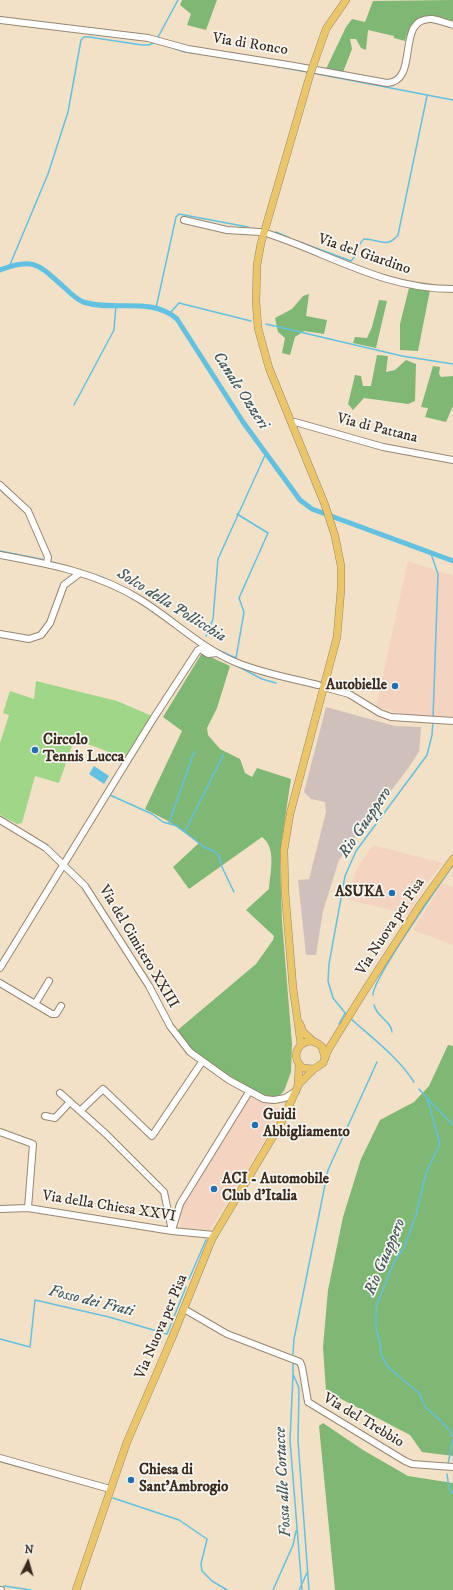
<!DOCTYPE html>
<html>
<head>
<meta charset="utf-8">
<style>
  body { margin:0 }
  #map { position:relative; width:453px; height:1590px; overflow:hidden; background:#f2e1c7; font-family:"IM FELL DW Pica",serif }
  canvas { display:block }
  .north { position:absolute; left:8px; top:1542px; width:40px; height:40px; -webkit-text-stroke:3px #f6f6f2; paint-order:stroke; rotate:5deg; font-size:11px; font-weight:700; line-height:16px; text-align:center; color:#3b2a1e }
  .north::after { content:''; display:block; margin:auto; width:14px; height:18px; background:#3b2a1e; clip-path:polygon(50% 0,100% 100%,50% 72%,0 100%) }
</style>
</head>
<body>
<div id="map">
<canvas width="453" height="1590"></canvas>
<div class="north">N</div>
</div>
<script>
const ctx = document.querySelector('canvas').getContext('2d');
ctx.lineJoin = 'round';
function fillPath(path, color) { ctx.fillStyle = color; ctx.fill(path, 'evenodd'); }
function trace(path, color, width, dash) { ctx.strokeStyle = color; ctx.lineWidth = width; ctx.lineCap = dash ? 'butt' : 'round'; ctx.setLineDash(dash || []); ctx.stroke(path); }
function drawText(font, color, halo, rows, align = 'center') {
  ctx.font = font + ' "IM FELL DW Pica",serif'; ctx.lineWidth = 3.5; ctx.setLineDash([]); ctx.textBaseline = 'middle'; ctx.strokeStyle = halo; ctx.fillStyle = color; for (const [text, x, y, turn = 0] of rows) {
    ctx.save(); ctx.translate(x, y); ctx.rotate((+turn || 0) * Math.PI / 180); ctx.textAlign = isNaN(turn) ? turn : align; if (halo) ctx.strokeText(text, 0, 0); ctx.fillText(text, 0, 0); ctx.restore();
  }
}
fillPath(new Path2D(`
  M408 561 453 576V718L413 717 376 707Z
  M373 845 443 863 422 889 409 914 348 900 356 870Z
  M442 884 453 887V945L413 930Z
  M251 1095 281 1110 275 1124 210 1230 180 1228 183 1204Z`), '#f4d3c0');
fillPath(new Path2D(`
  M326 707 395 726 421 727 420 742 419 752 409 767 339 860 323 911 316 955H306L298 880 309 879 326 812 325 802 311 799 304 792Z`), '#d0c0bc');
fillPath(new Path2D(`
  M36 681 117 701 152 716 126 759 96 747 74 740 59 783 35 776 22 823 17 824 0 815V743L9 715 3 713 10 691 34 699Z`), '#9fd687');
fillPath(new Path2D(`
  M182 0H217L206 30 187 25 191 14 180 5Z
  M453 0V21C430 13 411 14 405 41L394 38V36L368 30 366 50 361 48 356 39H350L352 49 343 72 326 69 346 27 352 19 365 22 373 1Z
  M409 288 430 290 418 351 400 350V324Z
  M309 294 306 316 327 320 324 334 304 331 295 337 290 355 282 353 285 338 278 332 275 318 292 309 303 296Z
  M379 300 387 301 376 348 353 343 355 337 367 338 372 327Z
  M377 355 388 356 386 372 395 370 406 360 416 364 415 401 408 404 364 398 353 410 348 404 355 375 361 376 363 386H371Z
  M433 366 440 367 439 374 441 377 453 376V406L446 422 425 417 428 408 421 407Z
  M202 653 230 666 217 708 207 728 208 735 220 749 240 759 245 773 252 777 257 768 291 779 281 845 280 865 282 921 292 1044 291 1072 284 1091 280 1095 274 1098 266 1097C232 1080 194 1068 173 1034L256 964 273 940 274 936 246 910 269 889C270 873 277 848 262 837L189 889 173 867 199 843 168 821 145 809 182 731 163 717Z
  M448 1045 453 1046V1456L422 1452 410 1435 326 1391 323 1347 328 1290 343 1217 361 1159 380 1120 414 1102 429 1086Z
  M323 1423 363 1450 408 1476 453 1483V1590H335L319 1426Z`), '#7fb774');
fillPath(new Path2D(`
  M94 766 109 776 104 784 89 774Z`), '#62c1e0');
trace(new Path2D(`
  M157 39 178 0
  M173 48 185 52 202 54
  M208 55 255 63
  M274 66 308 72
  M313 73 453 100
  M276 232 290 238
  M297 241 351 261C358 255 357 244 364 239 379 239 387 249 398 235L427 96
  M9 267 48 174 68 112 81 40 84 37H89L142 45H149L155 42
  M156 308 176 217 179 214 248 227
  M170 313 179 303 251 321
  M266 324 402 356 453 364
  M74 405 114 330 116 305
  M0 551 45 560
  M430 551 438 574 433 718
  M48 561 102 577 141 597
  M145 599 155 606
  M206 636 213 619 218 559 266 453
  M218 650 236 658
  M236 658 244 612 239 598 268 533 237 514
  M235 665 262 679 276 683
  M110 795 152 814 163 822 177 826 204 847 214 851 219 856 221 865 234 892
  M109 796 164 707
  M169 823 194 752
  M185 831 224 754
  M373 995C372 979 440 884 453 865
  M374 1005C376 1016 392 1022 392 1032
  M346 1014 333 998 328 981 329 964 345 876 356 851 427 755 432 735 433 721
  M350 1018C372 1038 398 1057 414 1082
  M339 1024 345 1013
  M419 1089 427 1098 440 1144 426 1173 416 1215 404 1248 394 1262 376 1307V1329L380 1343 381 1355 388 1367 420 1394 425 1407 440 1420 450 1431 453 1437
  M428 1099 453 1125
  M189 1279 206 1240
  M0 1339 30 1347 35 1300 109 1317 167 1334 186 1287
  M293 1354 294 1339 328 1170 377 1062
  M293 1364V1374L299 1388 298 1441 309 1590
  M293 1375 290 1440 302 1590
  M448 1464 453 1439
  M447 1474 449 1489 453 1494
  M113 1498 179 1520 207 1539 201 1564 202 1571 212 1581 227 1590
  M4 1586 31 1590
  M273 1590 293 1545 296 1531
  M299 1590 307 1573`), '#62c1e0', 1.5);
trace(new Path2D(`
  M0 270C35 256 40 266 66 289 71 294 77 299 83 302 114 312 150 296 177 319L243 422 300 500 312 509 453 561`), '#62c1e0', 5);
const minor = new Path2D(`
  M0 20 148 38 188 49 294 66 387 83C421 81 394 17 432 19 439 20 446 23 453 25
  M184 220 227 230 260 232
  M269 234C332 255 384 289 453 289
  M295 422 383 447 453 460
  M0 485 28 511 48 557 47 563
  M0 555C49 564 98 573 141 600 173 620 200 647 235 662 261 673 290 678 318 685
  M0 634 29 639 41 635 50 623 64 585 80 573
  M327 688 349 694 380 713 391 717 453 721
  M0 820 46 848 85 886 149 986 170 1026 190 1052 229 1080 264 1099 274 1100 285 1098 296 1091
  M0 968 153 719 198 650 200 649 208 654 217 653
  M0 983 52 1014H56L61 1006
  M35 1004 49 981
  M60 1093 106 1134 164 1192 172 1231
  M80 1111 103 1089 152 1136 202 1062
  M45 1116 55 1118 70 1102
  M0 1132 33 1144 28 1208
  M0 1209 28 1208 172 1231 214 1235
  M173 1227 180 1204 249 1092
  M184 1309 227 1334 300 1362 302 1367 308 1402 405 1461 412 1464 453 1467
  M0 1458 110 1489
  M0 1590H1`);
const major = new Path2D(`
  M313 66 326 29 346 0
  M300 1024 303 1032 313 1041
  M301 1045 293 988 285 892 284 850 290 814 337 637 341 589V566L335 536 325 505 269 368 258 328 256 301 257 265 261 243 310 75
  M325 1058 322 1047C307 1030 285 1054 303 1068L314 1069 323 1063 328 1050 362 995 420 905 453 859
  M298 1085 314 1069
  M76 1590 127 1442 172 1338 212 1239 281 1123 298 1086 299 1064`);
trace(minor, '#968672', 8);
trace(major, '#968672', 8);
trace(minor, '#fff', 6);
trace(major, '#eac669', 7);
const majorBridge = new Path2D(`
  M310 75 313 66`);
trace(majorBridge, '#968672', 8, []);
trace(majorBridge, '#eac669', 7);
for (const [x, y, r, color] of [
  [395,686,4,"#1f6fb2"],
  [35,750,4,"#1f6fb2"],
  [392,893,4,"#1f6fb2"],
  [255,1125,4,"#1f6fb2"],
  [214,1189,4,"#1f6fb2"],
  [131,1480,4,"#1f6fb2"]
]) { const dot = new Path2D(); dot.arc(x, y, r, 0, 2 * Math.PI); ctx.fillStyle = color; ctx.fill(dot); trace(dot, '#f6f6f2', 1.5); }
drawText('15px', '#3b2a1e', '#f6f6f2', [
  ["Via di Ronco",250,45,9],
  ["Via del Giardino",364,255,19],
  ["Via di Pattana",377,429,14],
  ["Via Nuova per Pisa",391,927,-57],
  ["Via del Cimitero XXIII",138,947,59],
  ["Via della Chiesa XXVI",109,1207,9],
  ["Via Nuova per Pisa",162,1327,-67],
  ["Via del Trebbio",363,1421,31]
]);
drawText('bold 15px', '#3b2a1e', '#f6f6f2', [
  ["Autobielle",387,686,"right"],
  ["Circolo",43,741],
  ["Tennis Lucca",43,758],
  ["ASUKA",384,893,"right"],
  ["Guidi",263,1116],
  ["Abbigliamento",263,1133],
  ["ACI - Automobile",222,1180],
  ["Club d'Italia",222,1197],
  ["Chiesa di",139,1471],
  ["Sant'Ambrogio",139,1488]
], 'left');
drawText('italic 16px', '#475758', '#f6f6f2', [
  ["Canale Ozzeri",240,391,57],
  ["Solco della Pollicchia",171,606,32],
  ["Rio Guappero",366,823,-56],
  ["Rio Guappero",386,1257,-67],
  ["Fosso dei Frati",91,1302,14],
  ["Fossa alle Cortacce",284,1482,-93]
]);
</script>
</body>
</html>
